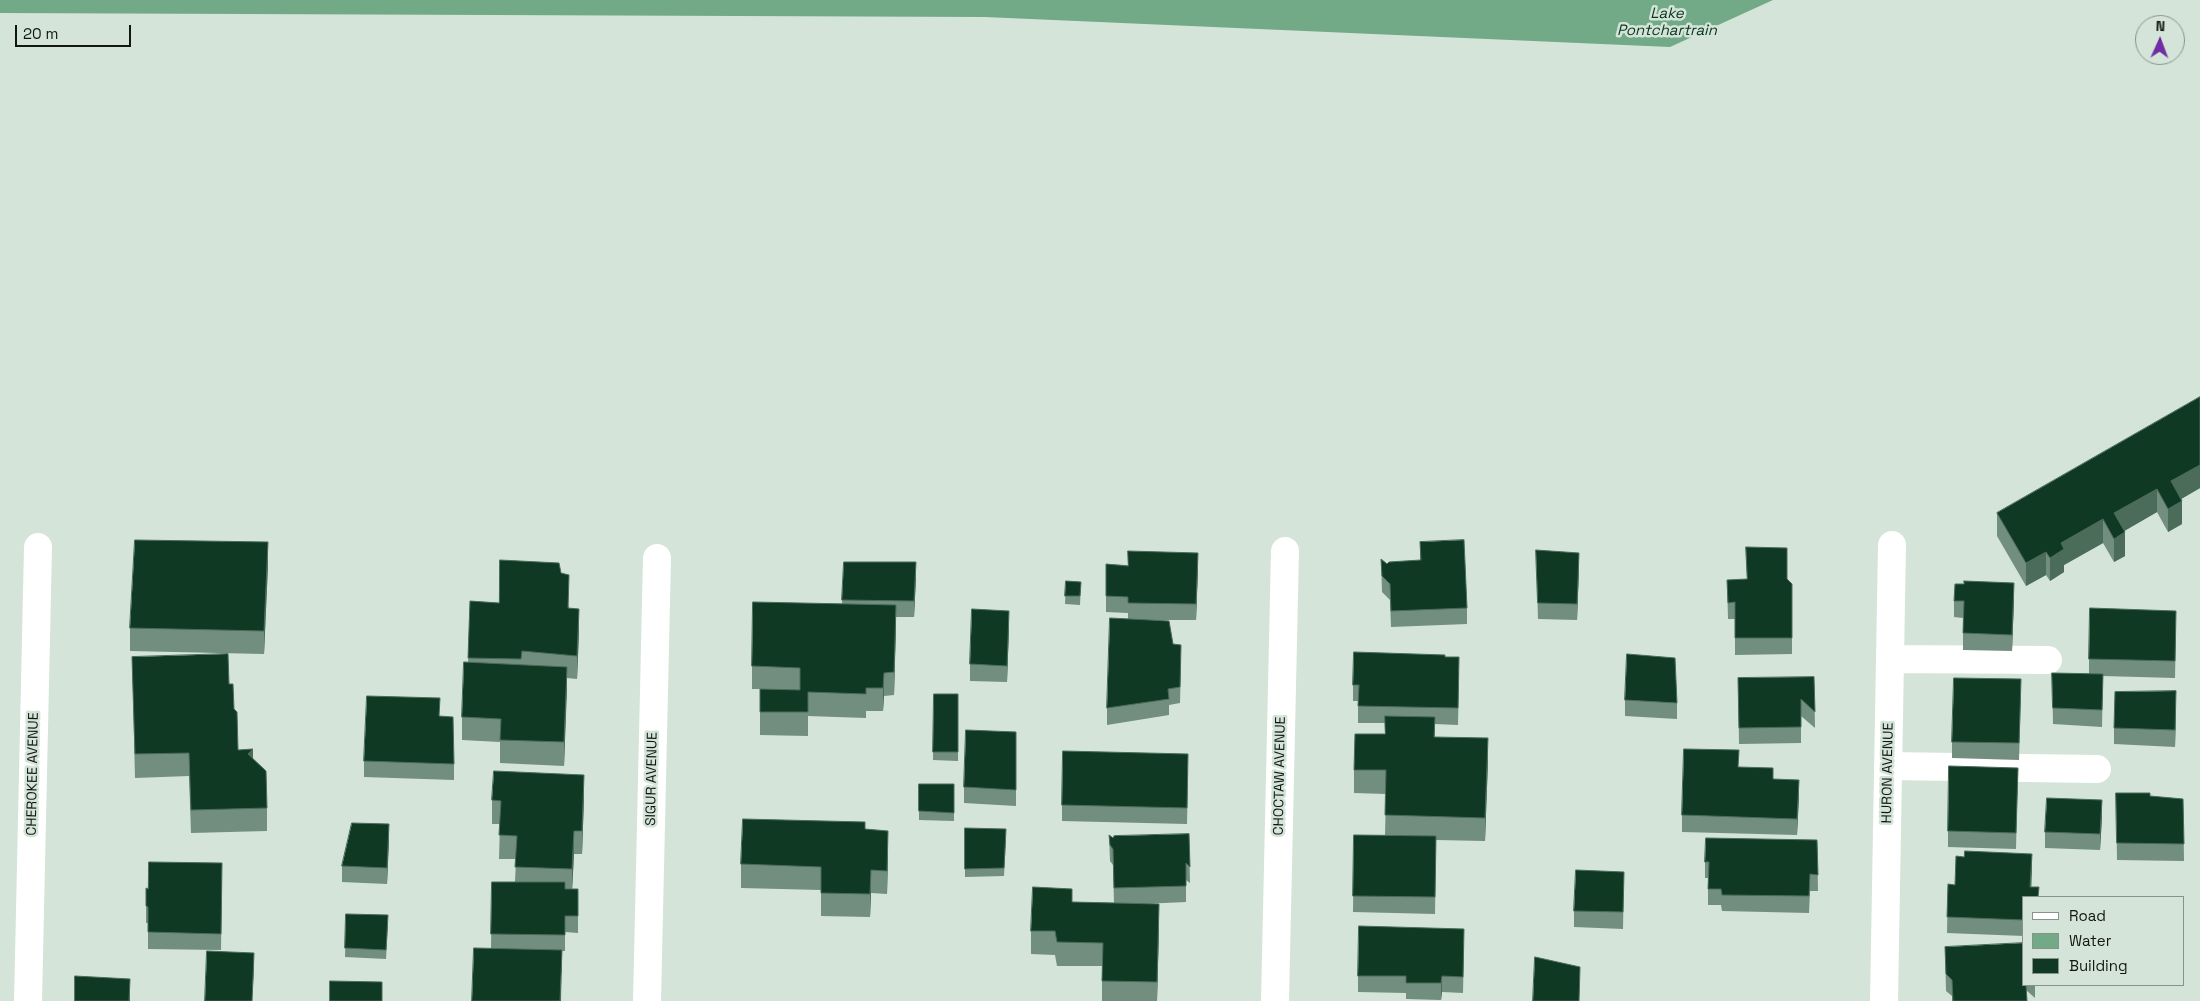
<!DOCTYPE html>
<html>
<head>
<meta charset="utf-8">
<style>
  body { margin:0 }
  #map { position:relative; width:2200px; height:1001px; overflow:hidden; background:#d4e4d9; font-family:"Space Grotesk",sans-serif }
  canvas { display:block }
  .legend { position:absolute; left:2022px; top:896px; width:162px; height:90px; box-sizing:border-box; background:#d4e4d9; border:1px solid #86928a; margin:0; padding:6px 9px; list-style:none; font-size:15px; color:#111613 }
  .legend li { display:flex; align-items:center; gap:10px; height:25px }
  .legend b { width:25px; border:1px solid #86928a }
  .north { position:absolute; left:2135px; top:15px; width:50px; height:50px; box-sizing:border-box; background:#d4e4d9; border:1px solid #86928a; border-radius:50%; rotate:2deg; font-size:14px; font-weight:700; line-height:20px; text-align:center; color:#111613 }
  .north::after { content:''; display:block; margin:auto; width:18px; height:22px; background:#6f2ea3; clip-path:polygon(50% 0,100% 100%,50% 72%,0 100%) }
  .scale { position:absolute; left:15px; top:25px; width:116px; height:22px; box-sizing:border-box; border:2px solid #111613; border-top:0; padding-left:6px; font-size:15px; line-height:18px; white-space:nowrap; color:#111613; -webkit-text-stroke:4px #d4e4d9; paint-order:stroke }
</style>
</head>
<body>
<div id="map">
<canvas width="2200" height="1001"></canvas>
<ul class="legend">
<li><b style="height:6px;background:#fff"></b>Road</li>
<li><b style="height:14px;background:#72a986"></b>Water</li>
<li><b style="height:14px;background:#0f3922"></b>Building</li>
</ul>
<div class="north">N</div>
<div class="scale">20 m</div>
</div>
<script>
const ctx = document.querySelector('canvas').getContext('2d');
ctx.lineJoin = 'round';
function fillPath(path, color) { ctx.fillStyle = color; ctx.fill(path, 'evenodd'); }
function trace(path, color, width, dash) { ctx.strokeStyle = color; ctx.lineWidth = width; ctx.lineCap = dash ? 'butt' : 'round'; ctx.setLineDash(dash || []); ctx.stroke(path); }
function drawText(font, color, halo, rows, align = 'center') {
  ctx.font = font + ' "Space Grotesk",sans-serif'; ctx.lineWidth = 5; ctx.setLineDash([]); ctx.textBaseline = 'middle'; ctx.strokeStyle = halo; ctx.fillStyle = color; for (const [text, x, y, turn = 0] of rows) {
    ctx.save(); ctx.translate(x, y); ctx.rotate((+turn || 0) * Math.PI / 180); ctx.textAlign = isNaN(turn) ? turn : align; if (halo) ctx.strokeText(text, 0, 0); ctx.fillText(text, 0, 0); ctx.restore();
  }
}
fillPath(new Path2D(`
  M0 0H1773L1670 47 985 17 0 13Z`), '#72a986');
trace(new Path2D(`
  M1890 659 2048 660
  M1888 766 2097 769
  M28 1001 38 547
  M647 1001 657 558
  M1275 1001 1285 551
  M1884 1001 1892 545`), '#fff', 28);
fillPath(new Path2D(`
  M2200 397V488L2181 499 2182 524 2168 532 2157 512 2124 531 2125 556 2114 562 2103 543 2064 565V572L2050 581 2046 575 2026 586 1997 536V513Z
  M1420 542 1467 608V624L1391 627 1390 600 1382 592 1381 559 1387 564 1420 561Z
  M1536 550 1579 569 1577 620 1538 619Z
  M844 562 916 578 914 617H896L894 695 884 696 883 711H866V718L808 716V736L760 735V689H752V666L842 604Z
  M1106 564 1198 569 1196 620H1141L1173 644 1181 661 1180 703 1169 705V715L1107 725V708L1128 619V613L1106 612Z
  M268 565 264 654 130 651V628Z
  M561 573 569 608 579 632 577 679 567 678 564 766 500 763V742L462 740V717L468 663 470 601 499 603Z
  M1787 579 1792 584V654L1735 655V619H1728L1727 580Z
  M1066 581 1081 582 1080 605 1065 604Z
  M2014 599 2012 651 1963 650V618L1954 617V601Z
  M1009 627 1007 682 970 681V664Z
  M2176 627 2175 678 2103 676 2102 727 2053 724 2052 673 2089 674V659Z
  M132 657 229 684 238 750 253 758 267 808V831L191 833 189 776 135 778Z
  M1445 657 1459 673 1458 725 1435 724V737L1488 761 1485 841 1436 840 1435 914 1353 912 1354 835H1385L1386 794 1354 793V770L1385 734V723H1358V701H1353V685Z
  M1814 677 1815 728 1801 716V743L1739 744 1738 678Z
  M934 694H958V761L933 760Z
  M2021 696 2019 760 1952 758V742Z
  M1625 700 1677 703V719L1625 716Z
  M2176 707 2175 747 2114 744V728Z
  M440 716 454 764V780L364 777V761Z
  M1016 732V806L964 803V787Z
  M1739 767 1773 779 1799 796 1797 835 1682 832V815Z
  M2018 768 2016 849 1948 847V831Z
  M1188 771 1187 824 1062 821V805Z
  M919 784H954V821L919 820Z
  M2116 793 2183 799 2184 861 2117 860Z
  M584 798 582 854H574L572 889H578V933L565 932V951H562V973L491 948 492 882H515L516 859H499L500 824H492V800Z
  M2102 817 2100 850 2045 848V832Z
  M965 828 1006 838 1004 876 965 877Z
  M865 829 888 854 887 894 871 893 870 917 821 916V890L741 888V864Z
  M1189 834 1190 883 1186 880V902L1142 904 1159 927 1157 1001H1102V966H1057L1055 955 1031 954V931L1072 902 1114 903 1113 865 1110 861 1109 835 1113 838Z
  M389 840 387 884 342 882V866Z
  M1817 840 1818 891H1810L1809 913 1722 911 1721 905H1708V878H1705V862Z
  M2032 870 2024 897V936L1947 933 1948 884 1955 885Z
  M1624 872 1623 929 1574 927V911Z
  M222 879 221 950 148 949V923H146V888Z
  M346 914 388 924 386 959 345 957Z
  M1464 946 1463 993 1442 992 1441 1000 1406 999V993L1358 992V976Z
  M1945 947 2024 985H2035V998L2026 990 2027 1001H1952V996L1946 991Z`), '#728e7e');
fillPath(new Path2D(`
  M2200 465V488L2171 505V481Z
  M2157 489V512L2114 537V513Z
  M2182 501V524L2168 532V509Z
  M2103 519V543L2064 565V572L2050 581V558L2061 543Z
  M2125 532V556L2114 562V539Z
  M268 542V565L264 654V631Z
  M2046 552V575L2026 586V563Z
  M1198 553V569L1196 620V604Z
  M1579 553V569L1577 620V604Z
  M916 562V578L914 617V601Z
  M2014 583V599L2012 651V635Z
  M896 605V628L894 695V672Z
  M579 609V632L577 679V656Z
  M1009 611V627L1007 682V666Z
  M567 667V690L564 766V742Z
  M884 673V696L883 711V688Z
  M2176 691V707L2175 747V730Z
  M1488 738V761L1485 841V818Z
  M253 749V772L248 754Z
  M584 775V798L582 854V831Z
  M1799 780V796L1797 835V819Z
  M2102 800V817L2100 850V834Z
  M389 824V840L387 884V868Z
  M574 831V854L572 892V869Z
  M888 831V854L887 894V871Z
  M2032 854V870L2031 897 2030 887Z
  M871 870V893L870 917V894Z
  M1159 904V927L1157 1001V982Z
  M562 950 561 1001H560Z
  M254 953V970L252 1001Z
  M1442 976V992L1441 1000V983Z
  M130 979V1001H129Z`), '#4a6c59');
const building = new Path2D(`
  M2200 397V465L2171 481 2182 501 2168 509 2157 489 2114 513 2125 532 2114 539 2103 519 2061 543 2064 549 2050 558 2046 552 2026 563 1997 513Z
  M135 540 268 542 264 631 130 628Z
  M1464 540 1467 608 1391 611 1390 584 1382 576 1381 559 1387 564 1389 562 1421 560 1420 542Z
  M1746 547 1787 548V579L1792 584V638H1735V602L1728 603 1727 580 1747 579Z
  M1536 550 1579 553 1577 604 1538 603Z
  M1128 551 1198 553 1196 604 1128 603V597L1106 596V564L1128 566Z
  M500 560 559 563 561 573 569 575 568 608 579 609 577 656 522 651 521 659 468 658 470 601 499 603Z
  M844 562H916L914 601 842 600Z
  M1066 581 1081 582 1080 596H1065Z
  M1964 581 2014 583 2012 635 1963 633 1964 601H1954L1955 584H1964Z
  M753 602 896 605 894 672 884 673 883 688H866V694L808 692V712H760V689L800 690V668L752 666Z
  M2090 608 2176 611 2175 661 2089 659Z
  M972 609 1009 611 1007 666 970 664Z
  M1110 618 1169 621 1173 644 1181 645 1180 687 1168 689 1169 699 1107 708Z
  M1354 652 1445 655V657H1459L1458 708 1358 706 1359 685H1353Z
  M228 654 229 684H233L234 709 237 712 238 750 253 749 248 754 266 771 267 808 191 810 189 753 135 754 132 657Z
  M1627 654 1675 658 1677 703 1625 700Z
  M464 662 567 667 564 742 500 740 501 719 462 717Z
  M2052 673 2103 674 2102 710 2053 708Z
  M1814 677 1815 712 1801 699V727L1739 728 1738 678Z
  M1954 678 2021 679 2019 743 1952 742Z
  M2176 691 2175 730 2114 728 2115 692Z
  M934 694H958V752H933Z
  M367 696 440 698 439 716 453 717 454 764 364 761Z
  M1385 716 1435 717 1434 737 1488 738 1485 818 1385 815 1386 770H1354L1355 734H1385Z
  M966 730 1016 732V790L964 787Z
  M1684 749 1739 750 1738 767 1773 768V779L1799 780 1797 819 1682 815Z
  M1063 751 1188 754 1187 808 1062 805Z
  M1949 766 2018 768 2016 833 1948 831Z
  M494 771 584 775 582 831H574L572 869 515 867 517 836 499 835 501 801 492 800Z
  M919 784H954V813L919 811Z
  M2116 793H2150V796L2183 799 2184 844 2117 843Z
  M2047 798 2102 800 2100 834 2045 832Z
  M743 819 865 822V829L888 831 887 871 871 870 870 894 821 893V867L741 864Z
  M352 823 389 824 387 868 342 866Z
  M965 828 1006 829 1004 868 965 869Z
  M1189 834 1190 867 1186 863V886L1114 888 1113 849 1110 845 1109 835 1113 838 1114 836Z
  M1354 835 1436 836 1435 897 1353 896Z
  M1706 838 1817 840 1818 875 1810 874 1809 896 1722 895 1721 889H1708L1709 862H1705Z
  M1965 851 2032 854 2030 887H2039L2038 897H2024V920L1947 917 1948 884 1955 885 1956 856 1964 857Z
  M149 862 222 863 221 934 148 932V907L146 906V888L148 889Z
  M1576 870 1624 872 1623 912 1574 911Z
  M492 882H565V889H578V916H565V935L491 934Z
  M1033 887 1072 889V902L1159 904 1157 982 1102 981 1103 943 1057 942 1055 931H1031Z
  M346 914 388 915 386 950 345 948Z
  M1359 926 1464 929 1463 977 1442 976 1441 983H1406V976H1358Z
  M2024 943V985H2026L2027 1001H1953L1952 980 1946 974 1945 947Z
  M474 948 562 950 560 1001H472Z
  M207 951 254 953 252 1001H205Z
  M1535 957 1580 967 1579 1001H1533Z
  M75 976 130 979 129 1001H75Z
  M330 981 382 982V1001H330Z`);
fillPath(building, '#0f3922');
trace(building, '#4a6c59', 1);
drawText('14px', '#111613', '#d4e4d9', [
  ["HURON AVENUE",1888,773,-89],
  ["CHEROKEE AVENUE",33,774,-89],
  ["CHOCTAW AVENUE",1280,776,-89],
  ["SIGUR AVENUE",652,779,-89]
]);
drawText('italic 15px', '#09361f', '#d4e4d9', [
  ["Lake",1667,14],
  ["Pontchartrain",1667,31]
]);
</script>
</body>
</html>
